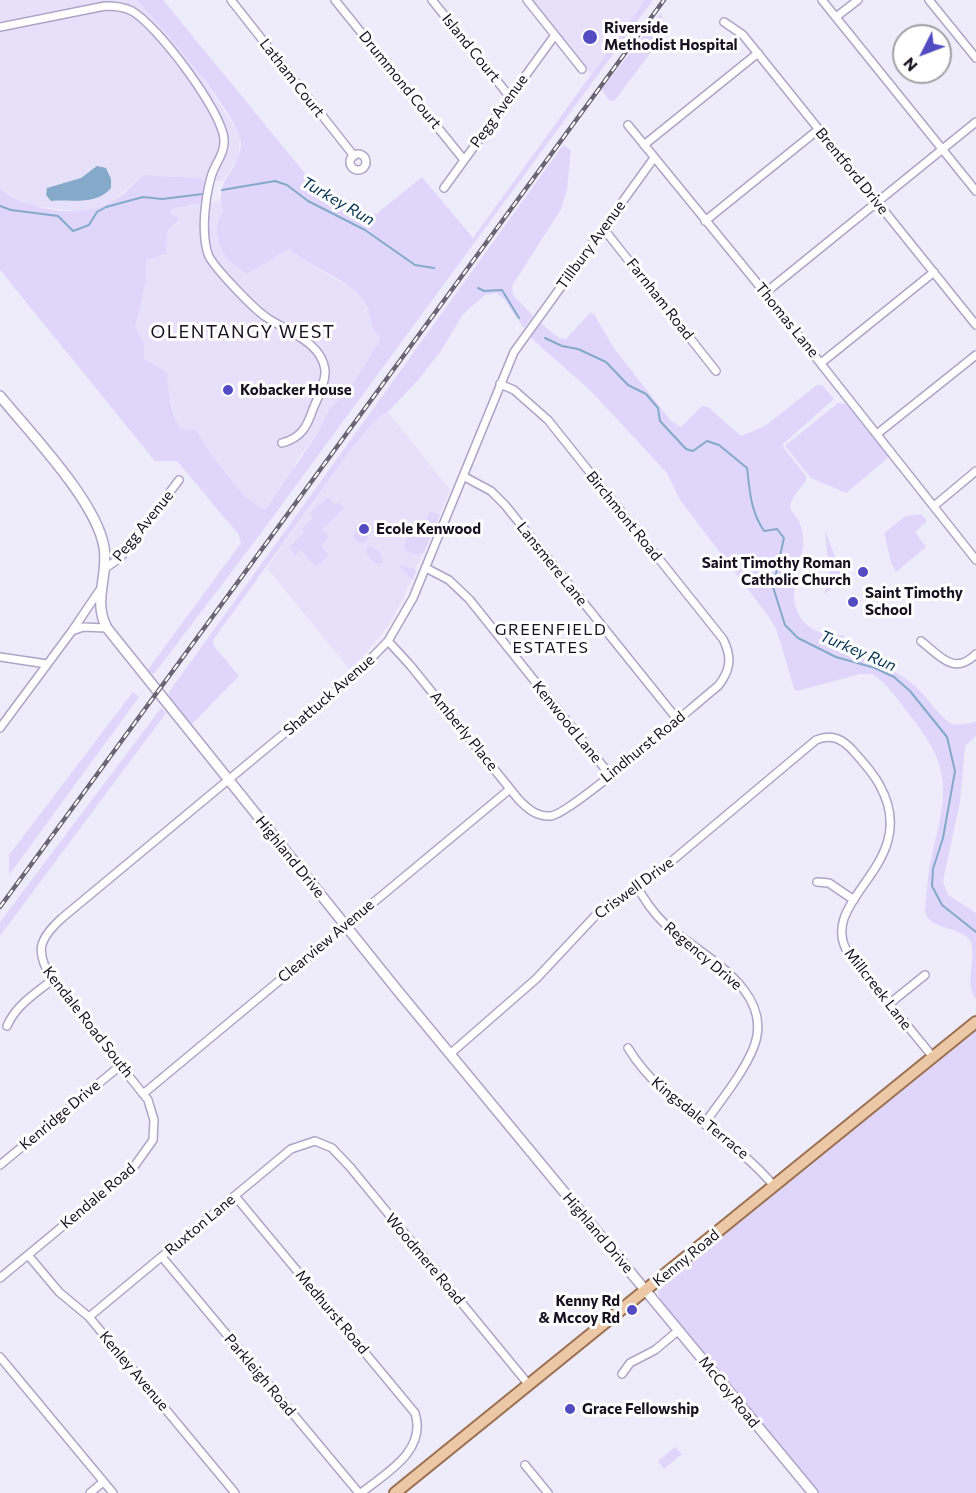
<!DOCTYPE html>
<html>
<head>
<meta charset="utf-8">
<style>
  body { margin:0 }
  #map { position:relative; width:976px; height:1493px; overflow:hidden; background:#eeebfa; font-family:Commissioner,sans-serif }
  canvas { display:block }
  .north { position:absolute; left:892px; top:24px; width:60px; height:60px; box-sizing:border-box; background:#fff; border:2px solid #a2a0a5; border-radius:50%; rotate:228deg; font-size:16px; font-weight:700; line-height:24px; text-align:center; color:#16121f }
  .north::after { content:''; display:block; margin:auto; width:21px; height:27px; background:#524bc2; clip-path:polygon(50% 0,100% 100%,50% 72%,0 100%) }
</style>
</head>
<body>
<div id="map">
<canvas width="976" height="1493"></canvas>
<div class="north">N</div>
</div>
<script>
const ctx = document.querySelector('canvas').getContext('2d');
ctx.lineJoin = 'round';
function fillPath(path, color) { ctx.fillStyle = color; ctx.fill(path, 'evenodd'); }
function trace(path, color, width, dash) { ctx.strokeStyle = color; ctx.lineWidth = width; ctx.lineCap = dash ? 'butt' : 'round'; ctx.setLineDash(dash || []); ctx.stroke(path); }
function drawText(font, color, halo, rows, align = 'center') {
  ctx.font = font + ' Commissioner,sans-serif'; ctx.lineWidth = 6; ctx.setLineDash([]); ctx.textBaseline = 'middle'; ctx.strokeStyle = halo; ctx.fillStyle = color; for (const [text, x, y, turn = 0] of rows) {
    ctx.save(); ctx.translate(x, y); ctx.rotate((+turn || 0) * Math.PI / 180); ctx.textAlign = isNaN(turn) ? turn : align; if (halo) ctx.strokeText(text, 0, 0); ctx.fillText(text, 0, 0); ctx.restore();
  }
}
fillPath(new Path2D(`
  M0 0H137L191 61 240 135 239 155 224 180 205 183 200 178 143 175 111 202 84 212 33 206 0 189Z
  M533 0H645L591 74Z
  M220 201 223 212 217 222 218 233 221 247 232 263 247 274 289 249 308 263 349 287 363 300 370 312 371 325 382 339 351 387 329 409 319 431 297 460 285 484 267 508 264 509 244 497 212 456 196 430 181 429 177 424 168 390 167 372 144 359 135 327 146 282V259L154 255 164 256 167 232 179 222 180 219 170 213 172 209Z
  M388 412 450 490 402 601 388 626 351 671 267 568 353 447 376 419Z`), '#e6e0fa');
fillPath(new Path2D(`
  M137 0H163L312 182 370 215 376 214 422 177 473 238 645 0H653L261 533 154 674 147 671 241 543 239 535 177 461H155L0 270V189C29 210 78 220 111 202 123 196 133 185 143 175L200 178 205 183 202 203 172 209 170 213 180 219 167 232 166 254 146 260V282L135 327 144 345V359L167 372C168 390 170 414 181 429L196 430 212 456 244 496 263 509 267 508 319 431 329 409 351 387 381 339C378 334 372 329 371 323 369 315 370 309 364 301 346 277 311 268 289 249L247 274C242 270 236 267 231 262 219 252 211 224 223 212 213 179 240 171 241 144 241 116 158 24 137 0Z
  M661 13 666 32 615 100 609 101 602 89Z
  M563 145 571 150 567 190 561 209 512 286 513 295 533 316 524 328 503 298 496 293 485 295 463 314 441 351 419 379 388 412 376 419 353 447 213 640 214 646 239 676 191 725 169 697V692Z
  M590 313 594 314 613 347 671 421 681 427 702 406 708 407 741 436 765 426 817 385H822L834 399 783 444 784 448 806 476V481C774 519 800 503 803 536 805 556 794 576 794 595 794 624 819 638 844 635L843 648C867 659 894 668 914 685 924 693 944 723 953 724 960 726 969 723 976 722V736L965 746 960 802 943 881 948 895 976 913V999C964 983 976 960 971 942 962 925 929 932 925 911 927 894 927 877 931 860 946 794 955 771 909 714 898 700 887 683 872 674H860L797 691 794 689 777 631 769 617 680 500 667 473 591 391 532 339 529 334 537 324H542L559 338 566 339Z
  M838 403 846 404 889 457 846 493 811 478 785 446Z
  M328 497 335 505 339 502 344 508 322 529 329 537 321 546 329 555 316 567 301 550 295 555 289 547 304 533 302 529 313 518 310 513Z
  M430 511 440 515 424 553 414 554 404 550 405 541 426 521Z
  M921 514 927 521 915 532 926 547 896 572 891 563 884 533 906 516Z
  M354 536a7 7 0 1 1 14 0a7 7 0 1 1-14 0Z
  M825 531 844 579 823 595 830 581Z
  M370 546 380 552 383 563 377 564 368 556 366 549Z
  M398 565 414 569 416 571 413 580Z
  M133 692 139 697 9 875V855Z
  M161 708 166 713 0 936V922Z
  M976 1031V1493H820L661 1301 658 1291 722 1235Z
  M675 1447 682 1454 664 1469 658 1461Z`), '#e0d6fb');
fillPath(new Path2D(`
  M97 166 106 168 111 179V188C96 206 71 199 51 201L46 195 47 188 81 178Z`), '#84a9c9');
trace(new Path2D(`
  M222 190 275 181 287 185 308 201 365 230 415 265 434 268
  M0 206 11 210 58 216 73 231 89 225 97 212 106 207 143 197 162 199 203 194
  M478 288 484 291 502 290 519 318
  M545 338 562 346 578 349 606 362 628 385 646 394 658 408 660 421 686 449 693 451 707 441 719 445 747 468C750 491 750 510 764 531L777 529 784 538 773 587 785 625 798 638 836 657 875 668 894 677 910 691 947 737 955 771 943 838 933 869 932 886 942 905 976 932`), '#84a9c9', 2);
const street = new Path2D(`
  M231 0 354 156
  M335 0 464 160
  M432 0 510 97
  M527 0 582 69
  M822 0 976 191
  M929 0 976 58
  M836 17 858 0
  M724 22 743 35 976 325
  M0 27 105 6C114 6 124 7 132 11 157 25 222 111 224 139 225 154 215 163 211 177 205 199 201 232 208 254 212 266 254 309 266 317 286 331 322 342 325 370 326 382 318 397 313 409 307 427 301 438 282 443
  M628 125 757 283 976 560
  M644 145 758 53
  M350 162a8 8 0 1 1 16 0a8 8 0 1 1-16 0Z
  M444 188 555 35
  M705 221 819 129
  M603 228 716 371
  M765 293 976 122
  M821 363 934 272
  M877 434 976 355
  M463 476 491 491 505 505 677 719
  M934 506 976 471
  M426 568 449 580 469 599 610 775
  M104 569 120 558 179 480
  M72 631 99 591
  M388 641 410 665 519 800C528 809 537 817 551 816 571 814 693 706 718 686 731 670 732 657 723 639L548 420 514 390 500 384
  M921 641C940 656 954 676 976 654
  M0 657 47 664
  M0 728 72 631 83 627 107 628
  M817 882 829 883 854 900
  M637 887C645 900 653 913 665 924 700 955 778 990 753 1049 742 1075 721 1100 705 1123
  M889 1004 925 975
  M7 1026C16 1005 35 994 52 980
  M628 1048C664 1107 730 1133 774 1186
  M450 1054 536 979 596 915 661 870 816 740C833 733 844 740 855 753 864 763 874 774 880 786 924 866 811 901 850 956L933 1057
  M143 1094 510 789
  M0 1165 121 1065
  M235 1196 415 1413C427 1451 386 1473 361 1493
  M28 1255 59 1292 89 1317 235 1493
  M162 1257 359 1493
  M0 1278 133 1168 153 1140 154 1120 148 1100 52 980C35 951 38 940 62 918L357 673 388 641 413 598 514 352 654 158
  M89 1317 291 1149 315 1141 332 1148 350 1167 529 1385
  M0 1357 113 1493
  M622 1374 630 1363 655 1350 679 1330
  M525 1465 548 1493
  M90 1493 103 1482`);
const secondary = new Path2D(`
  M0 396C31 434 96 501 104 547 109 576 92 600 107 628L398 991 813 1493`);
const primary = new Path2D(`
  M395 1493 976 1022`);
trace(street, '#ada4c7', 10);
trace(secondary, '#ada4c7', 12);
trace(primary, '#9a7050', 14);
trace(street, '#fff', 7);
trace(secondary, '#fff', 9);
trace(primary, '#edc8a6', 10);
const rail = new Path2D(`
  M0 907 664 0`);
trace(rail, '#696573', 4.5);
trace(rail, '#fff', 2, [7]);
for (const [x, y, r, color] of [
  [590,37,8,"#524bc2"],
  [228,390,6,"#524bc2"],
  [364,529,6,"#524bc2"],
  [863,572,6,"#524bc2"],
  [853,602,6,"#524bc2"],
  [632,1310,6,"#524bc2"],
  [570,1409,6,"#524bc2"]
]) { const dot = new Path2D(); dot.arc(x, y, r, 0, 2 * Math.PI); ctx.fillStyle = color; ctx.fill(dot); trace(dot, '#fff', 2); }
drawText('bold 15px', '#16121f', '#fff', [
  ["Riverside",604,28],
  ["Methodist Hospital",604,45],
  ["Kobacker House",240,390],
  ["Ecole Kenwood",376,529],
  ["Saint Timothy Roman",851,563,"right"],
  ["Catholic Church",851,580,"right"],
  ["Saint Timothy",865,593],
  ["School",865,610],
  ["Kenny Rd",620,1301,"right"],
  ["& Mccoy Rd",620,1318,"right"],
  ["Grace Fellowship",582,1409]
], 'left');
drawText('15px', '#16121f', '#fff', [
  ["Island Court",471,48,51],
  ["Latham Court",292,78,52],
  ["Drummond Court",400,80,51],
  ["Pegg Avenue",499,111,-54],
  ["Brentford Drive",852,171,51],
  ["Tillbury Avenue",591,245,-54],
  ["Farnham Road",660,299,52],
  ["Thomas Lane",787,320,51],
  ["Birchmont Road",624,516,51],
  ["Pegg Avenue",143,526,-51],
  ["Lansmere Lane",552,564,51],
  ["Shattuck Avenue",329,695,-41],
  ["Kenwood Lane",567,722,51],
  ["Amberly Place",464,731,51],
  ["Lindhurst Road",643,747,-39],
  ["Highland Drive",290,857,51],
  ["Criswell Drive",634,888,-36],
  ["Clearview Avenue",326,941,-40],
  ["Regency Drive",703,956,40],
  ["Millcreek Lane",878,989,52],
  ["Kendale Road South",88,1022,52],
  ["Kenridge Drive",60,1115,-40],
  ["Kingsdale Terrace",700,1118,39],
  ["Kendale Road",98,1196,-40],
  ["Ruxton Lane",200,1225,-40],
  ["Highland Drive",598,1233,50],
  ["Kenny Road",686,1258,-39],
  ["Woodmere Road",425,1259,50],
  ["Medhurst Road",332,1312,50],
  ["Kenley Avenue",134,1371,50],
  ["Parkleigh Road",260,1375,50],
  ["McCoy Road",729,1392,51]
]);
drawText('italic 16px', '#043352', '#fff', [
  ["Turkey Run",338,201,30],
  ["Turkey Run",858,651,23]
]);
ctx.letterSpacing = '1.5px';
drawText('16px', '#16121f', '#fff', [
  ["GREENFIELD",551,630],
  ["ESTATES",551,648]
]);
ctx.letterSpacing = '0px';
ctx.letterSpacing = '1.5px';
drawText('18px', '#16121f', '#fff', [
  ["OLENTANGY WEST",243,332]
]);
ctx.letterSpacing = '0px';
</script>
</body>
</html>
